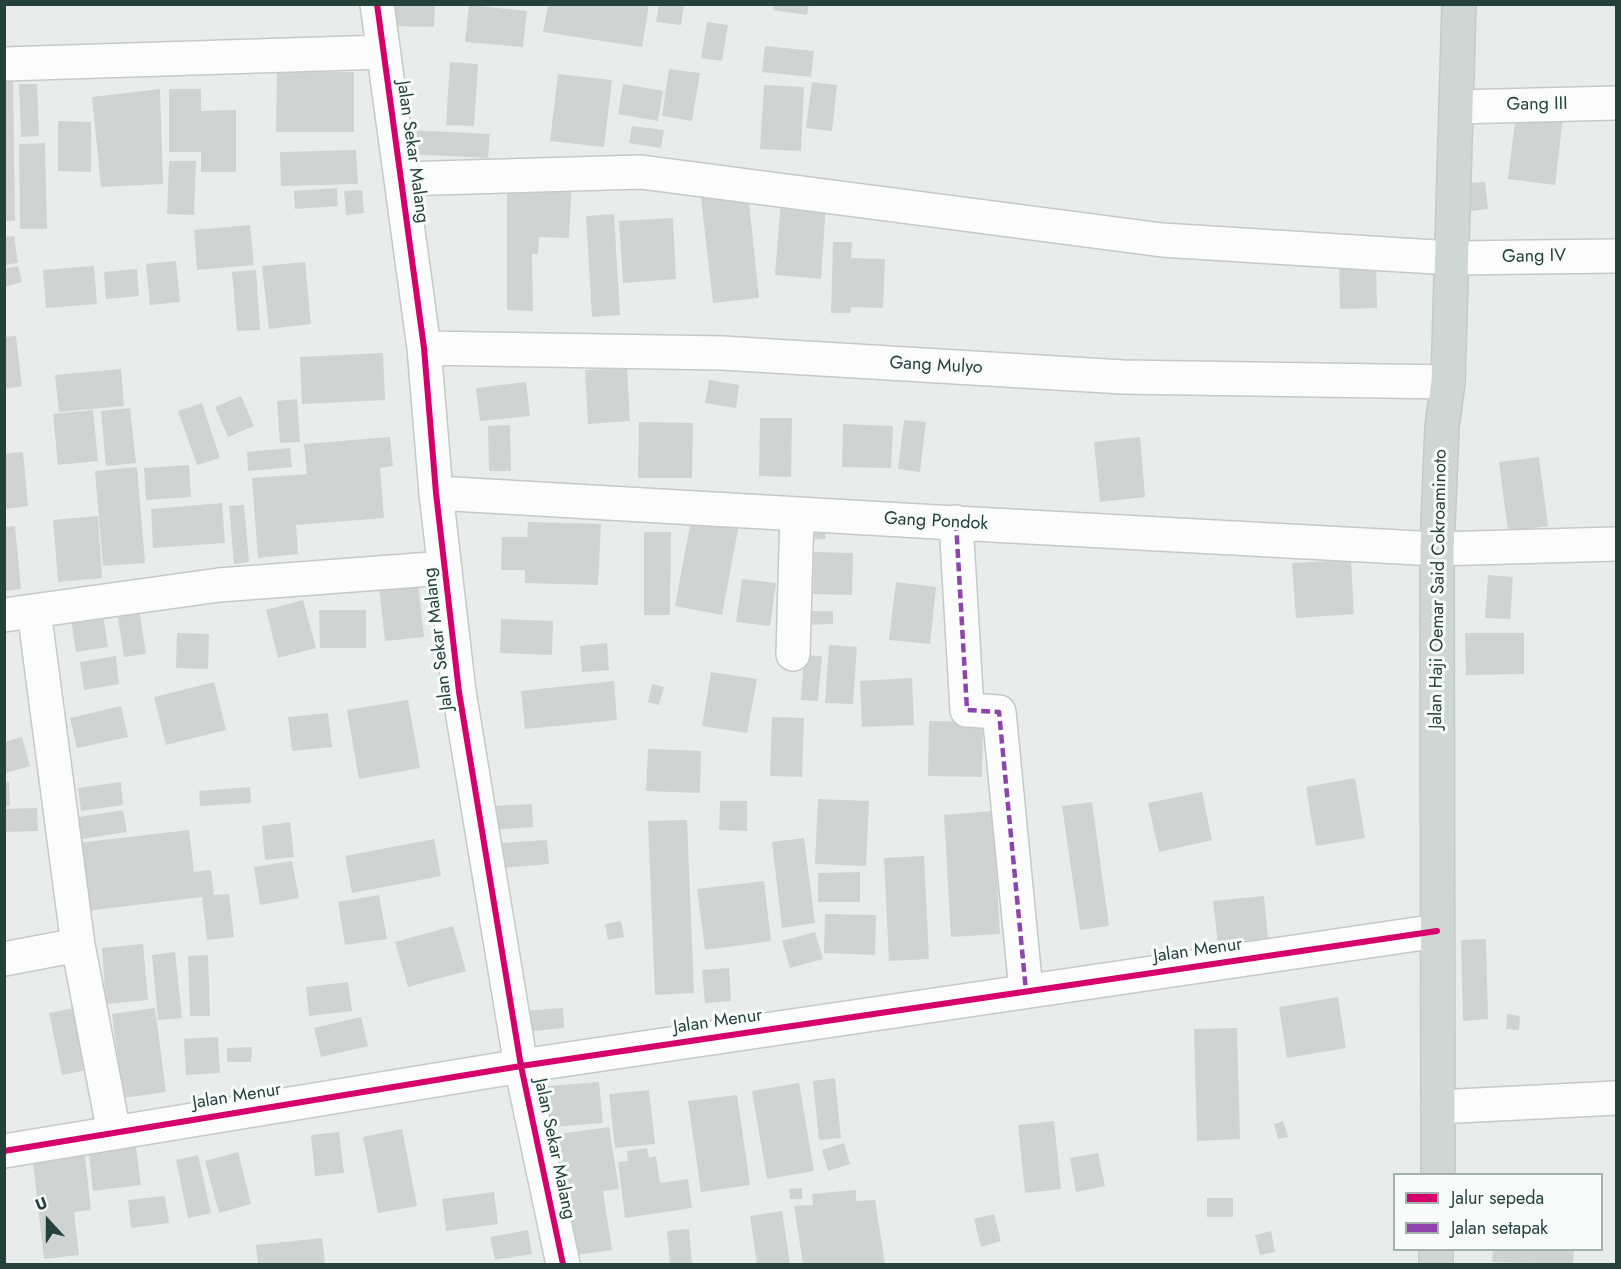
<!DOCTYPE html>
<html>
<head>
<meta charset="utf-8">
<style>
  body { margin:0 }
  #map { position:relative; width:1621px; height:1269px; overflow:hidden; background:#e8edeb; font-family:Jost,sans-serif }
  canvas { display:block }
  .frame { position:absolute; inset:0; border:6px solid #24423a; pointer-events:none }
  .legend { position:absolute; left:1393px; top:1173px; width:210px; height:78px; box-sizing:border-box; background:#f7fbf9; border:2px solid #a3b1ad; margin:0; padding:8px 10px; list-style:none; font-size:18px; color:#24423a }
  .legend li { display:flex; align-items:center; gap:12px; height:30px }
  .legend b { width:30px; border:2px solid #a3b1ad }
  .north { position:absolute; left:18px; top:1191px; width:60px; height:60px; -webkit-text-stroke:4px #f7fbf9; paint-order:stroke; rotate:339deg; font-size:16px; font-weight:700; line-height:24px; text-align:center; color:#24423a }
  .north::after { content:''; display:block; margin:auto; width:21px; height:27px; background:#24423a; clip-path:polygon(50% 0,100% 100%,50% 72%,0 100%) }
</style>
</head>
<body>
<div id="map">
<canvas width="1621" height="1269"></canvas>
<div class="frame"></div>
<ul class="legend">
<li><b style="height:8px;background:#d6006c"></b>Jalur sepeda</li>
<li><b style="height:8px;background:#8e44ad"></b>Jalan setapak</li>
</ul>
<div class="north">U</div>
</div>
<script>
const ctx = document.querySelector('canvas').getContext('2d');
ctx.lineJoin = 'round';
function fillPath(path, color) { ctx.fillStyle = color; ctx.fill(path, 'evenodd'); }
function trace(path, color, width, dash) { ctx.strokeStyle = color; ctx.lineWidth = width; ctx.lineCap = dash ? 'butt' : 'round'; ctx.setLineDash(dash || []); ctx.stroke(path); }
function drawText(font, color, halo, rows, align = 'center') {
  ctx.font = font + ' Jost,sans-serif'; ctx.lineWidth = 6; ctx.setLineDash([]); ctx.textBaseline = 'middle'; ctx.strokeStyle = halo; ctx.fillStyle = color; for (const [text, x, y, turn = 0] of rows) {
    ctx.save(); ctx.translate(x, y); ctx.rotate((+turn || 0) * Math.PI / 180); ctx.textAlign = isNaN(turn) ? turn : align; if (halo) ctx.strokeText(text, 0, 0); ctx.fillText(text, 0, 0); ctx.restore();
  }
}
fillPath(new Path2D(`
  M392 4H435L434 27 391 26Z
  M548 4H649L642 47 543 32Z
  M659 4H684L681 25 656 22Z
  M774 4H809L807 15 773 10Z
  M469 5 527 11 523 47 465 42Z
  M707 22 728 25 722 61 701 58Z
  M765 46 814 51 811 77 762 72Z
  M450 62 478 64 474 126 446 125Z
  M669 69 700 73 692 121 662 116Z
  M4 72H13L15 221H4Z
  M277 72H354V132H276Z
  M558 74 612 80 604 147 550 141Z
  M812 82 837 85 832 131 806 128Z
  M19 84H37L39 136 21 137Z
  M623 84 663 91 658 121 618 114Z
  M764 85 804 87 801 151 760 149Z
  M160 89 163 184 101 187 92 97Z
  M169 89H201V111L236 110V172H201V152H169Z
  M1516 113 1563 118 1555 185 1508 179Z
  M58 121 91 122V172L58 171Z
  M632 126 664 130 661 148 629 143Z
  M409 130 490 134 488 158 408 154Z
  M45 143 47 229H20L19 144Z
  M356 150 358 184 281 186 280 152Z
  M169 161H196L194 215 167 214Z
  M507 177 572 180 569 238 539 237 538 254H532L533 311 507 310Z
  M1485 182 1488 209 1471 211 1468 183Z
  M337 188 338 206 295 209 294 191Z
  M362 190 364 213 346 215 344 191Z
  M748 193 759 298 713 303 701 198Z
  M781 201 826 204 821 279 775 275Z
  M614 214 620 315 592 317 586 216Z
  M673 218 676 279 623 283 619 221Z
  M250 225 254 265 197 270 194 230Z
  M14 236 18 263 4 265V237Z
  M833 242H852L851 258 885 259 883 308 851 307 850 313H831Z
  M1376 259 1377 308 1340 309 1339 260Z
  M176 261 180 302 150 305 146 264Z
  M305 262 311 324 269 329 262 266Z
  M18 266 22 282 4 287V269Z
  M94 266 97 304 46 308 43 270Z
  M137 269 139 296 106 299 104 272Z
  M256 270 260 330 237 331 232 272Z
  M16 336 22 386 4 389V337Z
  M383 353 385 400 302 404 300 357Z
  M627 368 630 421 588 424 585 370Z
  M121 369 124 406 59 412 55 375Z
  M709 380 739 385 736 408 705 403Z
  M526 382 530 416 480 421 476 388Z
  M241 396 254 426 228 437 215 407Z
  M297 399 300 442 280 443 277 401Z
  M202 403 220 458 197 465 178 411Z
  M130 408 136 463 106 466 101 411Z
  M93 410 98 461 58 465 53 414Z
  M760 418H792L791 477 759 476Z
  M904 420 926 422 920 472 898 469Z
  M639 422 693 423 692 478H638Z
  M843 424 893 426 891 468 842 467Z
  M510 425 511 471H489L488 426Z
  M390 437 393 466 380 468 384 518 296 525 298 554 258 558 252 478 307 474 304 444Z
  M1140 437 1145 497 1100 502 1094 442Z
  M290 448 292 467 248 471 247 452Z
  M23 452 28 506 4 509V454Z
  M1539 457 1548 526 1508 532 1499 462Z
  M189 465 191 497 146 500 144 468Z
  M137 467 145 563 103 566 95 471Z
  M222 503 225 543 153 548 151 509Z
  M244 505 249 562 234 564 229 506Z
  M692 515 739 524 722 615 675 606Z
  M98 516 102 578 58 582 53 520Z
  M528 522 601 524 598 585 525 583V570H501L502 537H527Z
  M15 526 21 589 4 591V527Z
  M825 531 826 539 806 540V532Z
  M644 532H671L670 615H644Z
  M814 552 853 553 852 595 813 594Z
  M1351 560 1354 614 1296 618 1292 563Z
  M417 573 424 637 385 641 378 577Z
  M1488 575 1513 577 1510 619 1485 618Z
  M742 579 776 583 770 626 736 622Z
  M896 582 936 587 930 644 889 640Z
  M303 600 316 648 278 658 266 610Z
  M138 602 146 654 124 657 116 605Z
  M102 607 108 647 76 652 70 612Z
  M319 610H366V648H320Z
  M805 611H833V624L805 625Z
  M501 619 553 621 552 655 500 653Z
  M177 633 209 634 208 669 176 668Z
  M1465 633H1524V674L1466 675Z
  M607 643 609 670 582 672 580 646Z
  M829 645 857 647 853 704 825 703Z
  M804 655 822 656 818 701 801 700Z
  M116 656 119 684 84 690 80 662Z
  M711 672 757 679 747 733 702 726Z
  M912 678 914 725 862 727 860 681Z
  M614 681 617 720 525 729 521 691Z
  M214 682 226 730 166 745 154 697Z
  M652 684 664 687 659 705 648 702Z
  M408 700 420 768 359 779 347 710Z
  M121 706 128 737 77 748 70 718Z
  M328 713 332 747 292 751 288 717Z
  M772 717 804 718 802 777 770 776Z
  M929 721 983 722 982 777 928 776Z
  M22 737 30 766 6 773 4 742Z
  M648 749 701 751 700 793 646 791Z
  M1355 778 1365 838 1316 846 1306 787Z
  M4 782H9L10 806H4Z
  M121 782 123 805 81 811 78 788Z
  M250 787 251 803 200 806 199 791Z
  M1202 792 1212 840 1159 852 1148 803Z
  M818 799 869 801 866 866 815 864Z
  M720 801H747V831L719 830Z
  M1092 802 1109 926 1080 930 1062 806Z
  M532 804 533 827 492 830 491 806Z
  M37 808 38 831 4 832V809Z
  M123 810 127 832 82 839 79 817Z
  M993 811 1000 934 951 937 944 815Z
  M687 820 694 993 655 995 648 821Z
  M290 822 294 857 265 860 262 826Z
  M189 830 194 872 211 870 214 895 229 894 234 937 207 940 202 897 86 911 78 843Z
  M804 838 815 923 782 928 772 842Z
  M434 839 441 876 352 893 345 856Z
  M547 840 549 864 502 868 500 843Z
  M924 856 929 959 889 961 884 858Z
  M292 861 299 898 260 905 254 867Z
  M860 872V902H818V873Z
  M764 881 771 941 705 950 697 889Z
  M379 895 387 939 345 945 338 902Z
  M1264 896 1268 939 1218 944 1213 901Z
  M825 914 876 915 875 955 824 953Z
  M621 921 624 937 608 940 605 924Z
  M453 926 466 971 408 987 395 942Z
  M815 932 823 959 790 968 782 941Z
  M1486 939 1488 1019 1463 1021 1461 940Z
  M143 944 148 1000 106 1004 102 948Z
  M175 952 182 1018 158 1020 152 955Z
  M208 955 210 1016H190L188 956Z
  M729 968 731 1001 705 1003 702 970Z
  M348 982 352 1011 309 1016 306 987Z
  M1338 997 1346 1048 1287 1058 1279 1007Z
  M79 1007 92 1069 62 1075 49 1013Z
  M155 1008 166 1092 123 1098 112 1014Z
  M563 1008 564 1028 524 1032 522 1011Z
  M1507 1014 1520 1016 1519 1030 1506 1029Z
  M361 1017 368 1046 321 1057 314 1028Z
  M1237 1028 1240 1139 1197 1141 1194 1029Z
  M218 1037 220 1073 186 1075 184 1039Z
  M252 1047 251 1062H227V1048Z
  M835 1078 841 1138 819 1140 813 1081Z
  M599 1082 603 1123 539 1128 536 1087Z
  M799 1083 814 1171 767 1179 752 1091Z
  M649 1090 655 1144 615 1148 609 1094Z
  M737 1095 750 1185 701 1192 688 1101Z
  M1054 1121 1061 1189 1025 1193 1018 1125Z
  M1283 1121 1288 1137 1278 1139 1274 1124Z
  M609 1127 619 1189 603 1191 612 1250 569 1256 551 1135Z
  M402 1129 417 1206 378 1213 363 1137Z
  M339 1132 344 1173 315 1176 311 1135Z
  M135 1140 141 1185 93 1191 88 1145Z
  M844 1143 850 1164 828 1171 822 1150Z
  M84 1148 91 1210 74 1212 79 1255 44 1259 32 1154Z
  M647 1148 649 1158 656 1156 660 1183 688 1179 692 1208 625 1218 618 1162 628 1161 627 1151Z
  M238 1152 251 1204 219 1213 205 1161Z
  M1098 1153 1105 1186 1076 1192 1070 1158Z
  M198 1155 211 1213 188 1218 176 1160Z
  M802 1188V1199H790L789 1189Z
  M856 1190V1201L875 1200 885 1264H803L794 1206 813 1205 812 1194Z
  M494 1192 498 1224 446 1231 442 1199Z
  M165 1196 169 1223 131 1228 128 1200Z
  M1207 1198H1233V1217H1207Z
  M782 1211 790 1264H757L750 1216Z
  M994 1214 1001 1241 981 1247 974 1219Z
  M689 1229 692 1264H670L667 1231Z
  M528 1230 532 1254 495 1260 490 1237Z
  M1271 1231 1275 1252 1260 1255 1255 1235Z
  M322 1238 325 1264H258L256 1245Z
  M1493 1250H1574L1573 1264 1492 1262Z`), '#cfd4d2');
const minor = new Path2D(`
  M377 4 424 348 436 493 459 692 521 1066 563 1264
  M4 64 383 52
  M1457 107 1616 103
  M401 179 641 172 1162 240 1451 258 1616 256
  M424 348 722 353 1123 377 1448 382
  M436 493 937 522 1437 549 1616 544
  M956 522 967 710 999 712 1026 991
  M34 611 78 945 114 1133
  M4 615 219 585 445 568
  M793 654 797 514
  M4 959 78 945
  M1438 1107 1616 1098
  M4 1151 521 1066 1437 931`);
const major = new Path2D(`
  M1438 1174 1437 549 1442 427 1448 382 1459 4
  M1436 1264V1250`);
trace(minor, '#c5cac8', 36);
trace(major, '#c3ccc9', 36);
trace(minor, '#fcfcfc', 33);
trace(major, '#cfd7d5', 33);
trace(new Path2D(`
  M956 522 967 710 999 712 1026 991`), '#8e44ad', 4.5, [9, 4.5]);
trace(new Path2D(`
  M377 4 424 348 436 493 459 692 521 1066 563 1264
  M4 1151 521 1066 1437 931`), '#d6006c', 6);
drawText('18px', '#24423a', '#f7fbf9', [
  ["Gang III",1537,105,-1],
  ["Jalan Sekar Malang",412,152,82],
  ["Gang IV",1534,257,-1],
  ["Gang Mulyo",936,366,3],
  ["Gang Pondok",936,522,3],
  ["Jalan Haji Oemar Said Cokroaminoto",1439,589,-89],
  ["Jalan Sekar Malang",439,639,-97],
  ["Jalan Menur",1198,951,-8],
  ["Jalan Menur",718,1022,-8],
  ["Jalan Menur",237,1097,-9],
  ["Jalan Sekar Malang",554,1149,78]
]);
</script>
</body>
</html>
